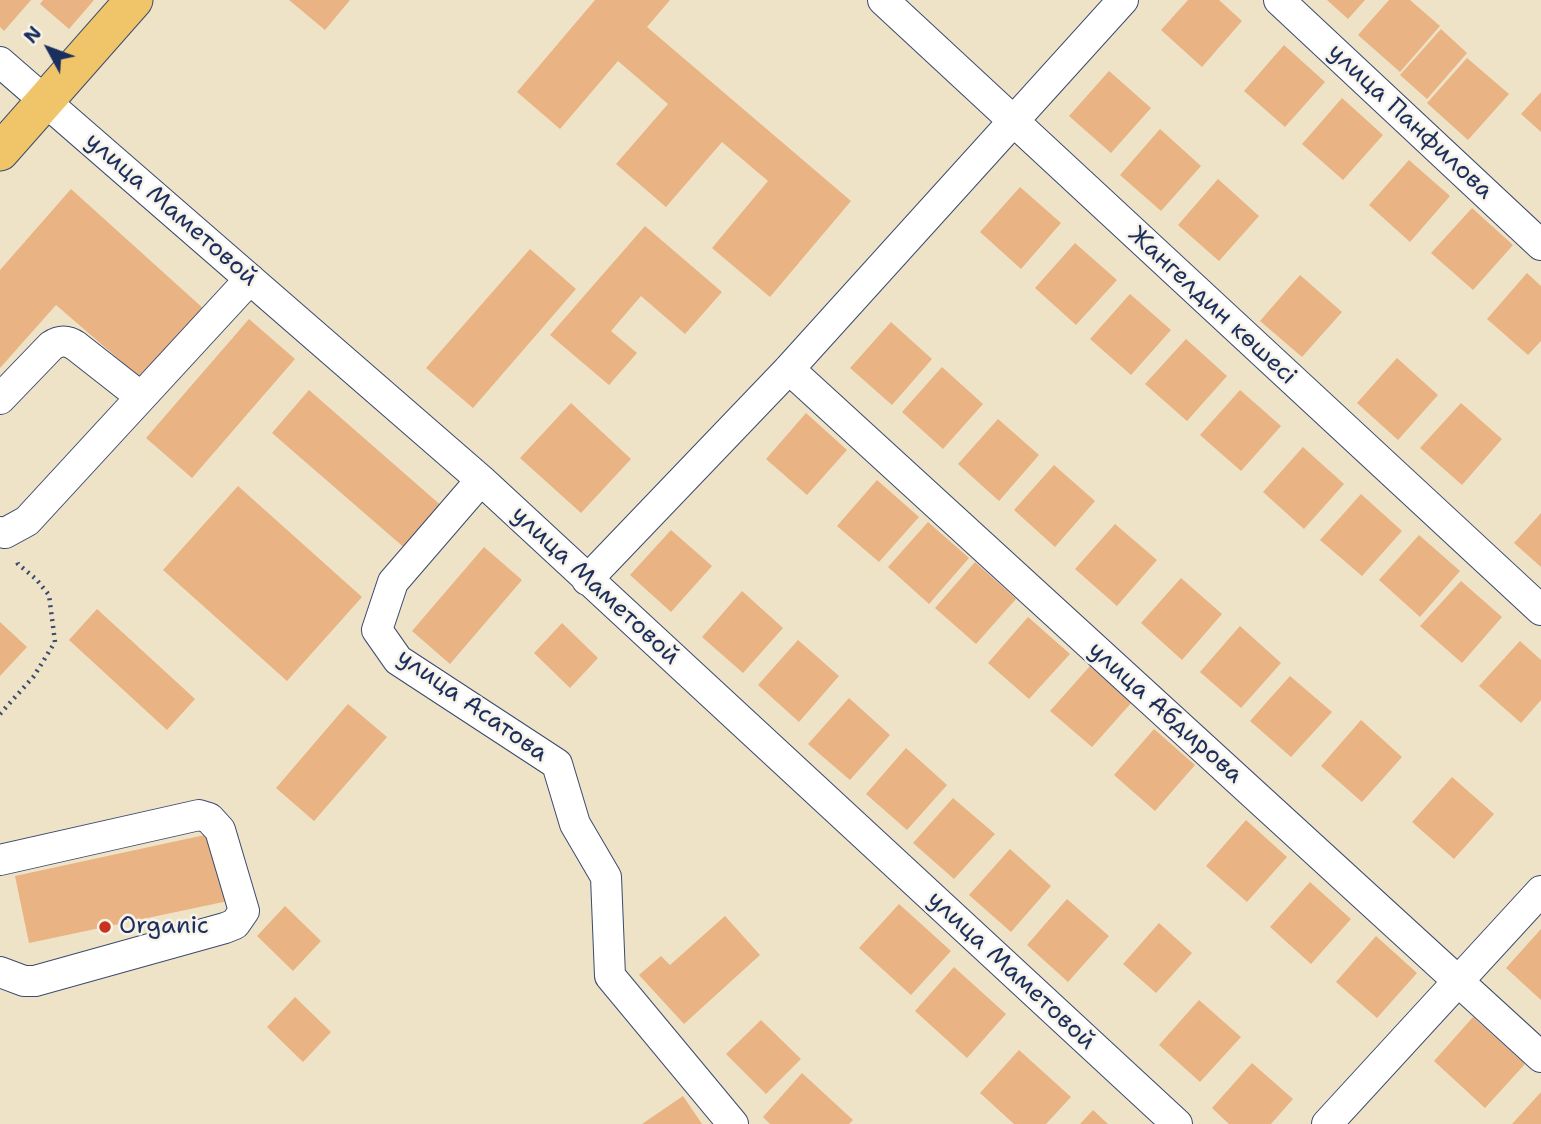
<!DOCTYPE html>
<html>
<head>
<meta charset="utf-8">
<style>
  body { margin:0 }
  #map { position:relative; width:1541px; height:1124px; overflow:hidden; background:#eee3c7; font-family:"Shantell Sans",sans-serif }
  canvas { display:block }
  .north { position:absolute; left:14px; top:14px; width:70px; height:70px; -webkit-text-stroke:5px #f7f3e8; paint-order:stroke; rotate:311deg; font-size:19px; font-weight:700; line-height:28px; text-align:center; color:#1b2f5e }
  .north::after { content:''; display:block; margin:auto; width:24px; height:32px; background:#1b2f5e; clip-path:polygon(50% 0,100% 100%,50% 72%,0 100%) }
</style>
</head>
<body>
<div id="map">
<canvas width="1541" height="1124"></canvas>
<div class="north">N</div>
</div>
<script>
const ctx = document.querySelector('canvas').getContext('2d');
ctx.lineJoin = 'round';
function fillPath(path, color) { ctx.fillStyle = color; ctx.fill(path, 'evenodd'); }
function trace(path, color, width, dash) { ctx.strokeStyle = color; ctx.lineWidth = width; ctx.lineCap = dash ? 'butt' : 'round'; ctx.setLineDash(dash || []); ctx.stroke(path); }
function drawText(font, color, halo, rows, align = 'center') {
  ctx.font = font + ' "Shantell Sans",sans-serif'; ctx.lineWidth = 5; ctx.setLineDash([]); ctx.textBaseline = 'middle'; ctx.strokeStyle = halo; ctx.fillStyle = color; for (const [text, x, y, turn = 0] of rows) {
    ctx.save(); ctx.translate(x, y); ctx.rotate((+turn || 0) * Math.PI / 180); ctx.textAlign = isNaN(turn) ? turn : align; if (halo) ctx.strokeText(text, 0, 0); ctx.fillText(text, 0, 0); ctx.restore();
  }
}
fillPath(new Path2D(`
  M0 0H31L4 31 0 27Z
  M43 0H94L69 29 40 4Z
  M289 0H350L325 30Z
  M595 0H670L647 27 851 201 770 297 712 248 768 181 722 142 666 207 616 164 668 104 618 61 560 129 517 92Z
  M1188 0H1219L1242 21 1202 67 1161 30Z
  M1327 0H1365L1348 19Z
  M1389 0H1410L1440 26 1400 72 1358 35Z
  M1441 29 1467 53 1427 99 1400 75Z
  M1284 45 1325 82 1285 127 1244 91Z
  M1467 58 1509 94 1468 140 1427 103Z
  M1109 71 1151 108 1111 153 1069 116Z
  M1541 92V132L1521 114Z
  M1342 98 1383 135 1343 180 1302 144Z
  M1160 129 1201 166 1161 211 1120 175Z
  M1409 160 1450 196 1410 242 1369 205Z
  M1218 179 1259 216 1219 261 1178 225Z
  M1020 187 1061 223 1021 269 980 232Z
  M71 189 205 310 144 381 56 305 0 368V270Z
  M1472 208 1513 245 1473 290 1431 253Z
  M645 226 722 292 685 334 641 296 611 331 637 353 609 385 550 335Z
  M1075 243 1117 280 1076 325 1035 288Z
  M530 249 576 289 473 408 426 368Z
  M1527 273 1541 286V341L1528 355 1487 319Z
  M1300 275 1342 312 1302 357 1260 321Z
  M1130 294 1171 330 1131 375 1090 339Z
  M249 319 295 359 192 478 146 438Z
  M891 322 932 359 892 405 850 368Z
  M1186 339 1227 376 1187 421 1145 384Z
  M1397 358 1438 395 1398 440 1357 403Z
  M942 367 983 404 943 449 902 412Z
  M309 390 444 508 407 550 272 433Z
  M1240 390 1281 426 1241 471 1200 435Z
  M571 403 631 459 581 513 520 458Z
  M1461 403 1502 439 1462 485 1420 448Z
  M806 413 847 450 807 495 766 459Z
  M998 419 1039 455 999 501 958 464Z
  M1303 447 1344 484 1304 529 1263 492Z
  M1054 465 1095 501 1055 547 1014 510Z
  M877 480 919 517 879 562 837 526Z
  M238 486 362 597 287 681 163 570Z
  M1361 494 1402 531 1362 576 1320 540Z
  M1541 513V567L1514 543Z
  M928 522 969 558 929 604 888 567Z
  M1115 524 1157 560 1117 606 1075 569Z
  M671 530 712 566 671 612 630 575Z
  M1419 535 1460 571 1420 617 1379 580Z
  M484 547 522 580 450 664 412 631Z
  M975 562 1016 599 976 644 935 608Z
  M1181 578 1222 614 1182 660 1141 623Z
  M1461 581 1502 617 1462 663 1420 626Z
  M742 591 783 628 743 673 702 637Z
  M97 609 195 699 167 730 69 640Z
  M1028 617 1070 654 1029 699 988 663Z
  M0 622 27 647 0 676Z
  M562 623 598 658 570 688 534 653Z
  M1240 626 1281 663 1241 708 1200 672Z
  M798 640 839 676 799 722 758 685Z
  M1520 641 1541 660V700L1521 723 1479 686Z
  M1090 666 1132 702 1092 747 1050 711Z
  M1290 676 1332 712 1291 757 1250 721Z
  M849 698 890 735 850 780 808 744Z
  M348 704 387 737 314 821 276 788Z
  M1361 720 1402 757 1362 802 1321 766Z
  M1154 729 1195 765 1155 811 1114 775Z
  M906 748 947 785 907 830 866 794Z
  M1452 777 1494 814 1454 859 1412 822Z
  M953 798 995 834 954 879 913 843Z
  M1246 820 1287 857 1247 902 1206 866Z
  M214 833 228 901 29 943 15 876Z
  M1010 849 1051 886 1011 932 969 895Z
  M1310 882 1351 919 1311 964 1270 927Z
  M1067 899 1109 936 1068 982 1027 945Z
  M899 904 951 951 911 995 859 948Z
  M285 906 321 941 293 971 257 936Z
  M725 916 760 955 684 1024 639 975 661 956 670 965Z
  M1159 923 1192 953 1156 993 1123 964Z
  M1541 929V1000L1506 968Z
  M1376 936 1417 973 1377 1018 1336 982Z
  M954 967 1006 1014 967 1058 915 1011Z
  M295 997 331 1032 303 1062 267 1027Z
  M1199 1000 1241 1037 1200 1082 1159 1045Z
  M1473 1017 1525 1064 1485 1108 1434 1061Z
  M761 1020 801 1059 766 1094 726 1054Z
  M1019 1050 1071 1097 1046 1124H1014L980 1093Z
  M1252 1063 1293 1099 1271 1124H1229L1212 1108Z
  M802 1073 853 1120 849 1124H770L763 1117Z
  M1541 1092V1124H1512Z
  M683 1096 702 1124H642Z
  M1093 1110 1108 1124H1080Z`), '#e9b383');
const minor = new Path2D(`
  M883 0 1541 610
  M1279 0 1541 245
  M0 62 481 480 1177 1124
  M789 369 1541 1057
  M0 399 51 346C60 340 67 340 76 346L141 397
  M481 480 393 582 377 630 398 660 557 764 575 824 606 877 610 976 733 1124
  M0 532 5 533 27 521 250 279
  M587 580 789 369 1123 0
  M0 860 199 815 209 818 220 830 244 911 235 924 225 928 35 981H24L0 972
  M1327 1124 1541 891`);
const major = new Path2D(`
  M0 152 134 0`);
trace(minor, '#3b4a6e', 32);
trace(major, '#3b4a6e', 39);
trace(new Path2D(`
  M0 714 34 676 55 642 49 595 36 579 18 564 16 558`), '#3b4a6e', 4.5, [2, 5]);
trace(minor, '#fff', 30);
trace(major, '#f0c469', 37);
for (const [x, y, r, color] of [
  [105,927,7,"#c8321e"]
]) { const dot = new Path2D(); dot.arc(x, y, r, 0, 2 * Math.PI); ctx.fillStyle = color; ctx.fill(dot); trace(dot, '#f7f3e8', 2.5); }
drawText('24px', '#1b2f5e', '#f7f3e8', [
  ["улица Панфилова",1410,122,43],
  ["улица Маметовой",171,210,41],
  ["Жангелдин көшесі",1212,306,43],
  ["улица Маметовой",595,586,43],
  ["улица Асатова",472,706,35],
  ["улица Абдирова",1165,713,42],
  ["улица Маметовой",1011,971,43]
]);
drawText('24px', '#1b2f5e', '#f7f3e8', [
  ["Organic",119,927]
], 'left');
</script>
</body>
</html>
